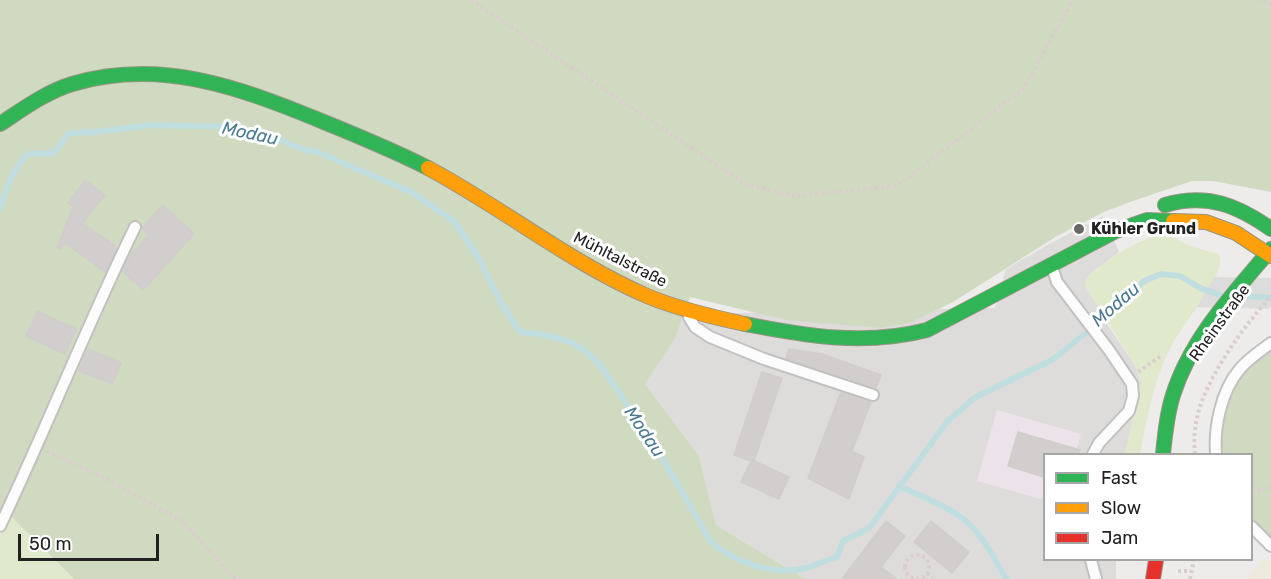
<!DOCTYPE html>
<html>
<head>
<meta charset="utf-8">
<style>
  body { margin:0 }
  #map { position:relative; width:1271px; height:579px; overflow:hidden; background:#eeecea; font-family:Rubik,sans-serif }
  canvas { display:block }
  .legend { position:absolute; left:1043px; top:453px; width:210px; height:108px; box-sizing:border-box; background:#fff; border:2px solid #a6a6a6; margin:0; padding:8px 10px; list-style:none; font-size:18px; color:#212121 }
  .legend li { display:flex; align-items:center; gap:12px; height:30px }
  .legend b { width:30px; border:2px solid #a6a6a6 }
  .scale { position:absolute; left:18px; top:534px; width:141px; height:27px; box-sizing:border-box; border:3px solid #212121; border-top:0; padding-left:8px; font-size:18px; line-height:21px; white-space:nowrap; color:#212121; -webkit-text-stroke:4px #fff; paint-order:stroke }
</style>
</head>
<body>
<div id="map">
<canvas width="1271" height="579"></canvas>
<ul class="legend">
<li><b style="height:8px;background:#30b455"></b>Fast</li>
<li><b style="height:8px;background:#ff9f0a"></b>Slow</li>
<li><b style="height:8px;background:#e5322d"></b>Jam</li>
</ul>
<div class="scale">50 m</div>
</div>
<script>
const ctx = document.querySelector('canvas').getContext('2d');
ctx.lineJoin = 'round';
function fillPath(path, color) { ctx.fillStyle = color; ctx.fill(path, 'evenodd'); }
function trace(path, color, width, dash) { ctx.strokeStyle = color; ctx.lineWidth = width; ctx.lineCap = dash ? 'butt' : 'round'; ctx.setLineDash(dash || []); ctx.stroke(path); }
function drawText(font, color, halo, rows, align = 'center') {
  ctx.font = font + ' Rubik,sans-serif'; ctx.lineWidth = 6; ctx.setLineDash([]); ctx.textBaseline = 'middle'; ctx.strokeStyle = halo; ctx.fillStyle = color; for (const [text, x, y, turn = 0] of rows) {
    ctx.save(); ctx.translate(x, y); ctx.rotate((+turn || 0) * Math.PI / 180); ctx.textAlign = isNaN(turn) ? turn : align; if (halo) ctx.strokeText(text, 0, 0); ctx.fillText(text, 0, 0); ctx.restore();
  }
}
fillPath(new Path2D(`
  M1103 216 1119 252 1088 276 1107 324 1135 365 1141 383 1125 454H1044V560H1116V579H805L716 525 699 456 645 384 675 339 684 314 995 308 1006 269 1051 243Z`), '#dedcdb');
fillPath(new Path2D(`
  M997 410 1081 434 1075 454H1044V500L977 481Z`), '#ebe3e9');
fillPath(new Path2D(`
  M1264 558 1271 563V579H1246Z`), '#edebde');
fillPath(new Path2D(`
  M1168 232C1183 246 1200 249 1219 254 1225 268 1207 289 1201 300 1193 314 1183 326 1175 339 1155 374 1148 415 1140 454H1125L1141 383 1135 365 1086 288 1085 280 1088 276C1116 254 1132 242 1168 232Z
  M0 505 7 511 74 579H0Z`), '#e0e9cc');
fillPath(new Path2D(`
  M0 0H1271V192L1213 181H1192L1130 202 1104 212 1057 236 953 302 910 323 880 328 786 320 690 297 675 339 645 384 699 456 716 525 805 579H74L7 512 0 526Z
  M1271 343V546L1252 527V454H1216L1219 417 1238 371Z`), '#cfdac1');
fillPath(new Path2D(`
  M1214 277 1271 278V306L1269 309 1197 307Z`), '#dddcdc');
trace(new Path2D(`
  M0 209C6 188 12 170 28 154L54 153 69 133 95 132 151 125 233 127 265 134 305 150 315 151 411 192 454 221 478 257 500 301 520 332C540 334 560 336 578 346 598 358 610 380 623 399 655 444 683 492 710 541 735 563 773 576 806 568 816 565 827 560 837 557L843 541 869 528 947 422 974 398 1052 360 1111 313 1144 281 1161 274 1180 276 1200 288 1220 295
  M1245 296 1271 298
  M899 486C918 495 940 503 958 515 981 530 993 556 1006 579`), '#c0dedf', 6);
const building = new Path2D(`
  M85 180 105 195 82 223 117 247 105 272 65 243 60 249 57 248 73 207 68 203Z
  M163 205 194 234 143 290 122 271 130 256 149 235 142 228Z
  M37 311 76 329 65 354 26 336Z
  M88 349 121 363 112 384 79 371Z
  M789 349 822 354 881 375 876 388 786 358Z
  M762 372 782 378 754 461 789 477 779 499 741 482 751 461 734 455Z
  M841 392 871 402 852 451 864 457 849 499 808 478Z
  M1018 432 1080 450 1079 454H1044V477L1008 466Z
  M886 521 905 536 881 567 897 579H842Z
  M931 521 969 552 952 573 914 542Z`);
fillPath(building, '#d1cecd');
trace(building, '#d1cdcb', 1.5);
const lane = new Path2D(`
  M1052 267 1057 282 1109 350 1132 384 1133 396 1129 411 1099 443 1093 454
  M689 317 695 327 710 337 764 359 873 395
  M1216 454C1214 427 1221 392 1239 370 1247 360 1260 351 1271 343
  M0 526C47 427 87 325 135 227
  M1252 527 1271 546
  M1091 560 1096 579`);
const fast = new Path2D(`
  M0 124C23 109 46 92 72 84 160 58 238 87 319 120 356 135 393 150 428 168
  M1165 205C1207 193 1237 205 1271 229
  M745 324C806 336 865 346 927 330L1116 231 1147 220 1173 221
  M1163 454C1165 434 1167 414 1173 395 1191 338 1234 293 1271 249`);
const slow = new Path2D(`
  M428 168C503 208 569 262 647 296 678 309 712 317 745 324
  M1173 221 1206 222 1236 233 1271 256`);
const jam = new Path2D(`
  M1153 579 1156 560`);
trace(lane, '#c2c1c0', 14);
trace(fast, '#989583', 16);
trace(slow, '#989583', 16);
trace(jam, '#989583', 16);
trace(new Path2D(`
  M471 0 745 184 793 196 897 186 1023 89 1073 0
  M1258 0 1271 4
  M1138 372 1161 356
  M47 451 106 479 182 521 235 579
  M1195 454C1194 442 1194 430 1197 418 1205 379 1244 326 1271 296
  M1252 493 1271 486
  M905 567a12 12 0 1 1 24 0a12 12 0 1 1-24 0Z
  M1178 571H1191
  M927 574 933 579
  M1190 579 1194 560`), '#dbcdce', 4, [3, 3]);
trace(lane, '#fcfcfc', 10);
trace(fast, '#30b455', 14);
trace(slow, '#ff9f0a', 14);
trace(jam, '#e5322d', 14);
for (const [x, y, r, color] of [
  [1079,229,6,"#696867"]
]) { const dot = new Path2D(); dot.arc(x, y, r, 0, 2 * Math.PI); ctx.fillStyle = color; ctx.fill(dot); trace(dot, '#fff', 2); }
drawText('bold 16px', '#212121', '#fff', [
  ["Kühler Grund",1091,229]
], 'left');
drawText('16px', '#212121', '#fff', [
  ["Mühltalstraße",620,260,27],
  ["Rheinstraße",1220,323,-54]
]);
drawText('italic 18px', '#4a7b92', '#fff', [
  ["Modau",250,134,12],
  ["Modau",1116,305,-41],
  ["Modau",644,432,56]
]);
</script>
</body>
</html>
